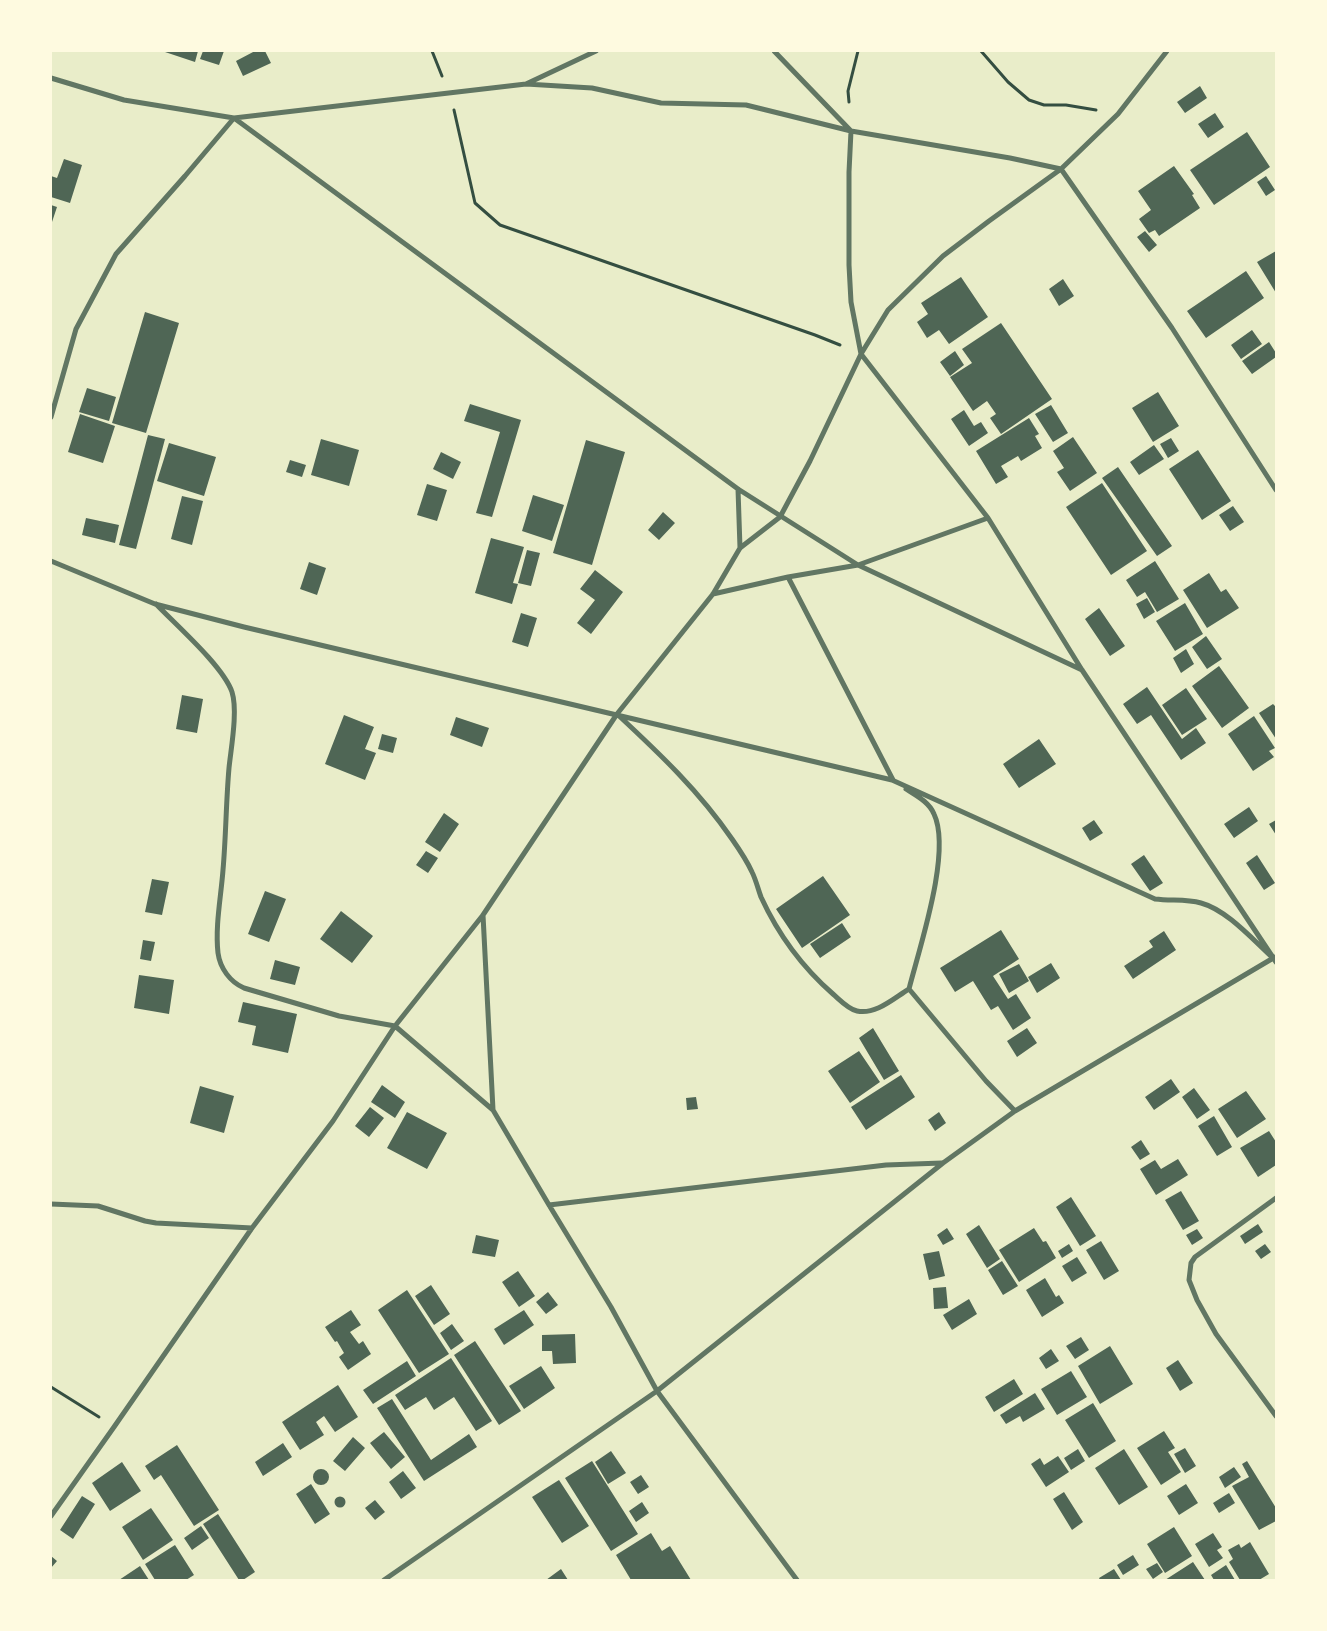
<!DOCTYPE html>
<html>
<head>
<meta charset="utf-8">
<style>
  body { margin:0 }
  #map { position:relative; width:1327px; height:1631px; overflow:hidden; background:#e9edc9; font-family:Figtree,sans-serif }
  canvas { display:block }
  .frame { position:absolute; inset:0; border:52px solid #fefae0; pointer-events:none }
</style>
</head>
<body>
<div id="map">
<canvas width="1327" height="1631"></canvas>
<div class="frame"></div>
</div>
<script>
const ctx = document.querySelector('canvas').getContext('2d');
ctx.lineJoin = 'round';
function fillPath(path, color) { ctx.fillStyle = color; ctx.fill(path, 'evenodd'); }
function trace(path, color, width, dash) { ctx.strokeStyle = color; ctx.lineWidth = width; ctx.lineCap = dash ? 'butt' : 'round'; ctx.setLineDash(dash || []); ctx.stroke(path); }
fillPath(new Path2D(`
  M162 51H198L195 62Z
  M203 51H224L219 65 200 59Z
  M255 51H265L271 63 243 76 236 61Z
  M1200 86 1207 98 1185 113 1177 102Z
  M1215 113 1224 127 1208 138 1198 124Z
  M1247 132 1270 167 1214 205 1190 170Z
  M64 159 82 165 70 203 51 197V176L57 178Z
  M1174 166 1194 194 1192 195 1200 208 1159 236 1155 230 1149 233 1139 219 1151 210 1138 191Z
  M1266 176 1275 190 1266 196 1257 182Z
  M51 205 57 207 52 222H51Z
  M1145 231 1157 245 1149 252 1137 237Z
  M1276 251V293L1257 262Z
  M1246 271 1264 298 1206 338 1187 311Z
  M961 277 988 317 949 344 939 330 927 338 917 322 928 314 921 303Z
  M1063 279 1074 296 1059 306 1049 289Z
  M145 312 179 323 146 433 112 423Z
  M1001 323 1052 399 1001 434 990 418 996 414 987 401 973 411 950 377 972 363 962 349Z
  M1252 330 1262 344 1241 359 1231 345Z
  M1269 342 1276 353V357L1252 374 1242 361Z
  M955 351 964 365 950 376 940 362Z
  M87 388 116 397 109 421 79 412Z
  M1158 392 1179 426 1153 442 1132 408Z
  M470 404 521 420 492 517 476 513 500 432 464 421Z
  M1051 405 1068 433 1053 442 1035 414Z
  M964 410 974 426 981 422 988 433 969 446 951 419Z
  M80 414 115 426 103 463 68 452Z
  M1029 418 1039 434 1035 436 1042 448 1021 461 1018 456 1001 466 1008 477 996 484 976 451Z
  M148 435 165 439 136 549 119 545Z
  M1073 437 1097 473 1070 491 1057 472 1064 468 1053 451Z
  M1171 438 1179 451 1168 458 1160 444Z
  M321 439 359 450 349 486 311 475Z
  M586 440 625 452 592 565 553 553Z
  M169 443 216 457 204 496 157 481Z
  M1154 445 1164 459 1139 475 1130 462Z
  M1198 450 1231 501 1202 520 1169 469Z
  M441 452 461 462 453 479 433 469Z
  M290 460 306 465 302 477 286 472Z
  M1118 467 1172 546 1157 556 1102 478Z
  M1102 483 1147 551 1111 575 1066 507Z
  M427 484 447 490 437 521 417 515Z
  M533 495 564 505 552 541 522 531Z
  M182 496 203 501 192 545 171 539Z
  M1233 506 1244 522 1230 531 1219 515Z
  M663 512 675 523 659 540 648 530Z
  M86 518 119 525 115 543 82 535Z
  M491 538 524 547 513 583 518 584 512 604 475 593Z
  M527 550 540 553 531 586 518 583Z
  M1155 561 1179 599 1157 612 1145 592 1137 597 1126 580Z
  M309 562 326 568 317 595 300 589Z
  M595 570 623 592 591 634 577 623 595 600 580 589Z
  M1209 573 1221 592 1226 589 1239 608 1207 628 1183 590Z
  M1147 598 1155 612 1144 619 1136 604Z
  M1185 603 1203 634 1175 651 1156 621Z
  M1099 608 1125 646 1110 656 1085 619Z
  M521 613 537 618 528 647 512 642Z
  M1206 636 1222 659 1207 669 1192 647Z
  M1186 649 1194 664 1181 673 1173 658Z
  M1219 666 1249 708 1222 728 1192 686Z
  M1147 687 1182 739 1196 728 1206 743 1181 760 1151 715 1137 724 1123 704Z
  M1186 688 1207 719 1182 735 1162 705Z
  M182 695 203 699 197 733 176 729Z
  M1273 704 1276 707V739L1259 713Z
  M344 715 374 727 365 749 376 753 365 780 325 764Z
  M1254 716 1275 748 1269 751 1274 757 1253 771 1228 734Z
  M456 717 489 728 482 747 450 735Z
  M382 734 397 738 393 753 378 749Z
  M1039 739 1056 764 1019 788 1003 764Z
  M1249 807 1258 821 1234 838 1224 824Z
  M444 813 459 824 440 852 425 842Z
  M1094 820 1103 833 1090 841 1082 828Z
  M1276 820V835L1269 824Z
  M426 851 438 858 428 873 416 865Z
  M1144 855 1163 883 1150 891 1131 864Z
  M1257 855 1275 883 1264 890 1246 863Z
  M823 876 850 915 802 948 776 909Z
  M152 879 169 882 162 915 145 912Z
  M265 891 286 899 269 942 248 934Z
  M341 911 373 936 352 963 320 939Z
  M842 923 851 937 820 958 810 944Z
  M1001 930 1019 959 993 976 1008 999 1016 994 1031 1018 1013 1030 998 1006 991 1010 973 981 955 992 940 968Z
  M1164 931 1176 950 1133 979 1124 966 1153 947 1149 941Z
  M143 940 155 942 151 961 140 959Z
  M275 960 300 967 295 985 270 979Z
  M1051 963 1060 978 1037 993 1028 977Z
  M1019 964 1029 981 1009 993 999 974Z
  M139 975 174 980 169 1014 134 1008Z
  M243 1002 297 1014 288 1053 252 1045 256 1026 238 1022Z
  M873 1028 899 1071 884 1080 859 1038Z
  M1027 1028 1037 1043 1017 1057 1007 1041Z
  M859 1051 880 1082 850 1103 828 1071Z
  M901 1075 915 1097 866 1130 851 1107Z
  M1171 1079 1180 1092 1154 1110 1145 1097Z
  M382 1085 405 1102 395 1118 371 1102Z
  M200 1086 234 1096 224 1133 190 1123Z
  M1194 1088 1210 1110 1197 1119 1182 1097Z
  M1246 1091 1266 1119 1237 1138 1218 1109Z
  M696 1097 698 1109 687 1110 686 1098Z
  M370 1107 384 1118 369 1137 355 1126Z
  M407 1112 447 1133 427 1169 387 1148Z
  M939 1112 946 1123 935 1131 928 1120Z
  M1214 1116 1232 1147 1217 1156 1198 1126Z
  M1269 1131 1276 1142V1165L1258 1177 1240 1148Z
  M1141 1140 1150 1154 1140 1160 1131 1147Z
  M1178 1159 1188 1175 1156 1195 1140 1169 1155 1160 1161 1169Z
  M1181 1191 1199 1221 1183 1230 1165 1200Z
  M1071 1197 1096 1236 1080 1246 1056 1207Z
  M1258 1224 1263 1232 1245 1244 1240 1236Z
  M979 1225 1000 1259 987 1268 966 1234Z
  M947 1228 954 1239 943 1245 937 1235Z
  M1034 1228 1043 1242 1046 1241 1056 1258 1019 1282 999 1250Z
  M1197 1229 1203 1238 1192 1245 1186 1235Z
  M476 1235 499 1240 495 1257 472 1253Z
  M1101 1241 1119 1271 1104 1280 1086 1250Z
  M1069 1244 1073 1251 1062 1258 1058 1251Z
  M1265 1244 1271 1252 1261 1259 1255 1251Z
  M939 1251 945 1276 929 1280 923 1254Z
  M1077 1257 1087 1273 1072 1282 1062 1266Z
  M1002 1261 1018 1286 1003 1295 988 1270Z
  M518 1271 535 1296 519 1307 502 1282Z
  M1045 1278 1056 1297 1059 1295 1064 1303 1042 1317 1026 1290Z
  M431 1285 450 1314 434 1325 415 1296Z
  M946 1287 948 1308 934 1309 933 1288Z
  M407 1290 449 1354 419 1373 378 1310Z
  M548 1292 558 1305 546 1314 536 1302Z
  M969 1299 977 1314 952 1330 943 1315Z
  M351 1310 361 1325 350 1332 359 1344 363 1341 371 1354 348 1370 339 1357 344 1353 337 1341 335 1342 325 1327Z
  M524 1310 534 1325 504 1345 494 1329Z
  M452 1324 464 1341 451 1350 440 1333Z
  M575 1334 576 1363 553 1364 552 1351H542V1335Z
  M1081 1337 1089 1350 1075 1359 1066 1346Z
  M475 1341 521 1411 499 1425 454 1355Z
  M1110 1346 1133 1384 1100 1404 1078 1366Z
  M1051 1349 1059 1361 1046 1369 1039 1358Z
  M451 1358 492 1421 476 1431 454 1397 434 1410 426 1397 405 1410 395 1395Z
  M1178 1360 1193 1383 1180 1391 1166 1368Z
  M407 1361 416 1376 373 1404 363 1390Z
  M541 1366 555 1388 524 1409 509 1386Z
  M1071 1371 1087 1397 1057 1415 1041 1389Z
  M1014 1379 1023 1394 994 1412 985 1397Z
  M338 1385 358 1417 335 1432 324 1416 316 1422 324 1435 300 1450 282 1422Z
  M1035 1393 1045 1409 1023 1422 1020 1416 1006 1424 1000 1415Z
  M392 1399 431 1460 469 1434 477 1447 424 1481 377 1408Z
  M1093 1403 1116 1441 1089 1458 1065 1420Z
  M1164 1431 1175 1448 1168 1452 1181 1472 1161 1485 1137 1448Z
  M384 1432 405 1457 391 1469 370 1443Z
  M353 1437 365 1448 345 1471 333 1461Z
  M283 1443 292 1457 263 1476 255 1462Z
  M177 1445 219 1510 194 1526 161 1475 154 1480 145 1466Z
  M1185 1448 1196 1466 1185 1473 1174 1454Z
  M1078 1449 1085 1461 1071 1470 1064 1458Z
  M1124 1449 1148 1487 1119 1505 1095 1468Z
  M611 1451 626 1473 608 1484 595 1462Z
  M1058 1456 1069 1472 1046 1487 1031 1464 1040 1458 1044 1465Z
  M592 1461 638 1534 611 1551 565 1478Z
  M1247 1461 1276 1508V1521L1259 1530 1232 1486 1249 1477 1242 1464Z
  M122 1462 141 1491 110 1511 92 1483Z
  M1234 1467 1241 1477 1225 1488 1219 1477Z
  M313 1477a8 8 0 1 1 16 0a8 8 0 1 1-16 0Z
  M403 1471 416 1488 401 1499 389 1482Z
  M641 1475 649 1487 638 1494 630 1482Z
  M559 1480 589 1526 562 1543 532 1497Z
  M311 1484 330 1514 315 1524 296 1494Z
  M1186 1484 1198 1503 1179 1515 1167 1496Z
  M1064 1492 1083 1522 1072 1530 1053 1499Z
  M1229 1493 1235 1503 1219 1513 1213 1503Z
  M82 1496 95 1504 73 1539 60 1530Z
  M334.5 1502a5.5 5.5 0 1 1 11 0a5.5 5.5 0 1 1-11 0Z
  M375 1500 385 1512 375 1520 365 1508Z
  M642 1502 649 1513 636 1522 629 1511Z
  M151 1508 173 1540 143 1560 122 1527Z
  M218 1514 255 1572 243 1580H239L203 1524Z
  M201 1526 209 1538 192 1550 184 1538Z
  M1174 1527 1192 1556 1165 1573 1147 1544Z
  M651 1533 662 1551 670 1546 691 1580H631L616 1555Z
  M1213 1533 1222 1547 1217 1550 1223 1558 1209 1567 1195 1544Z
  M1250 1542 1269 1574 1259 1580H1240L1229 1562 1233 1559 1228 1550 1239 1544 1241 1548Z
  M175 1545 194 1575 186 1580H155L145 1564Z
  M1133 1555 1139 1565 1123 1575 1117 1565Z
  M51 1556 57 1561 51 1568Z
  M1193 1562 1205 1580H1165Z
  M1157 1563 1163 1572 1153 1579 1146 1569Z
  M1226 1565 1235 1580H1214L1211 1575Z
  M140 1566 149 1580H119Z
  M561 1569 568 1580H546Z
  M1114 1569 1121 1580H1100L1099 1578Z`), '#4f6655');
trace(new Path2D(`
  M432 51 442 76
  M981 51 1008 82 1029 100 1044 105H1066L1096 110
  M849 102 848 91 858 51
  M454 110 475 203 500 225 815 335 840 345
  M51 1387 99 1417`), '#344e41', 3);
trace(new Path2D(`
  M774 51 851 131 849 172V265L851 302 861 354 988 518 1082 670 1276 962
  M51 78 124 100 234 118 526 84 592 88 661 103 746 105 851 131 1010 158 1061 169 1172 328 1276 490
  M526 84 596 51
  M51 417 76 329 116 254 185 176 234 118 738 489 858 565 1082 670
  M738 489 740 548
  M51 561 155 604 244 627 892 780 1155 899C1171 901 1186 899 1201 903 1227 910 1253 940 1273 958
  M788 577 893 780
  M713 594 788 577 858 565 988 518
  M156 604C176 625 223 666 232 692 238 711 231 748 229 768 226 802 226 836 223 870 221 897 215 926 218 953 220 968 230 982 244 988L339 1016 395 1026 493 1110
  M617 714C660 754 699 791 732 839 739 849 747 861 752 872 756 880 758 889 761 897 778 934 802 967 833 994 840 1000 848 1009 857 1011 876 1015 894 998 909 989
  M906 789C917 796 929 802 934 814 952 852 919 949 909 989L986 1081 1015 1111
  M483 915 493 1110 549 1205 611 1307 657 1391 797 1580
  M1276 1198 1195 1257 1191 1263 1189 1280 1197 1300 1216 1334 1276 1416
  M51 1204 98 1206 145 1221 156 1223 252 1228
  M549 1205 886 1165 942 1163
  M51 1516 114 1427 252 1228 333 1121 395 1026 483 915 617 714 713 594 740 548 780 517 810 461 861 354 888 310 943 256 989 221 1061 169 1118 114 1167 51
  M384 1580 657 1391 943 1163 1015 1111 1275 957`), '#617663', 5);
</script>
</body>
</html>
